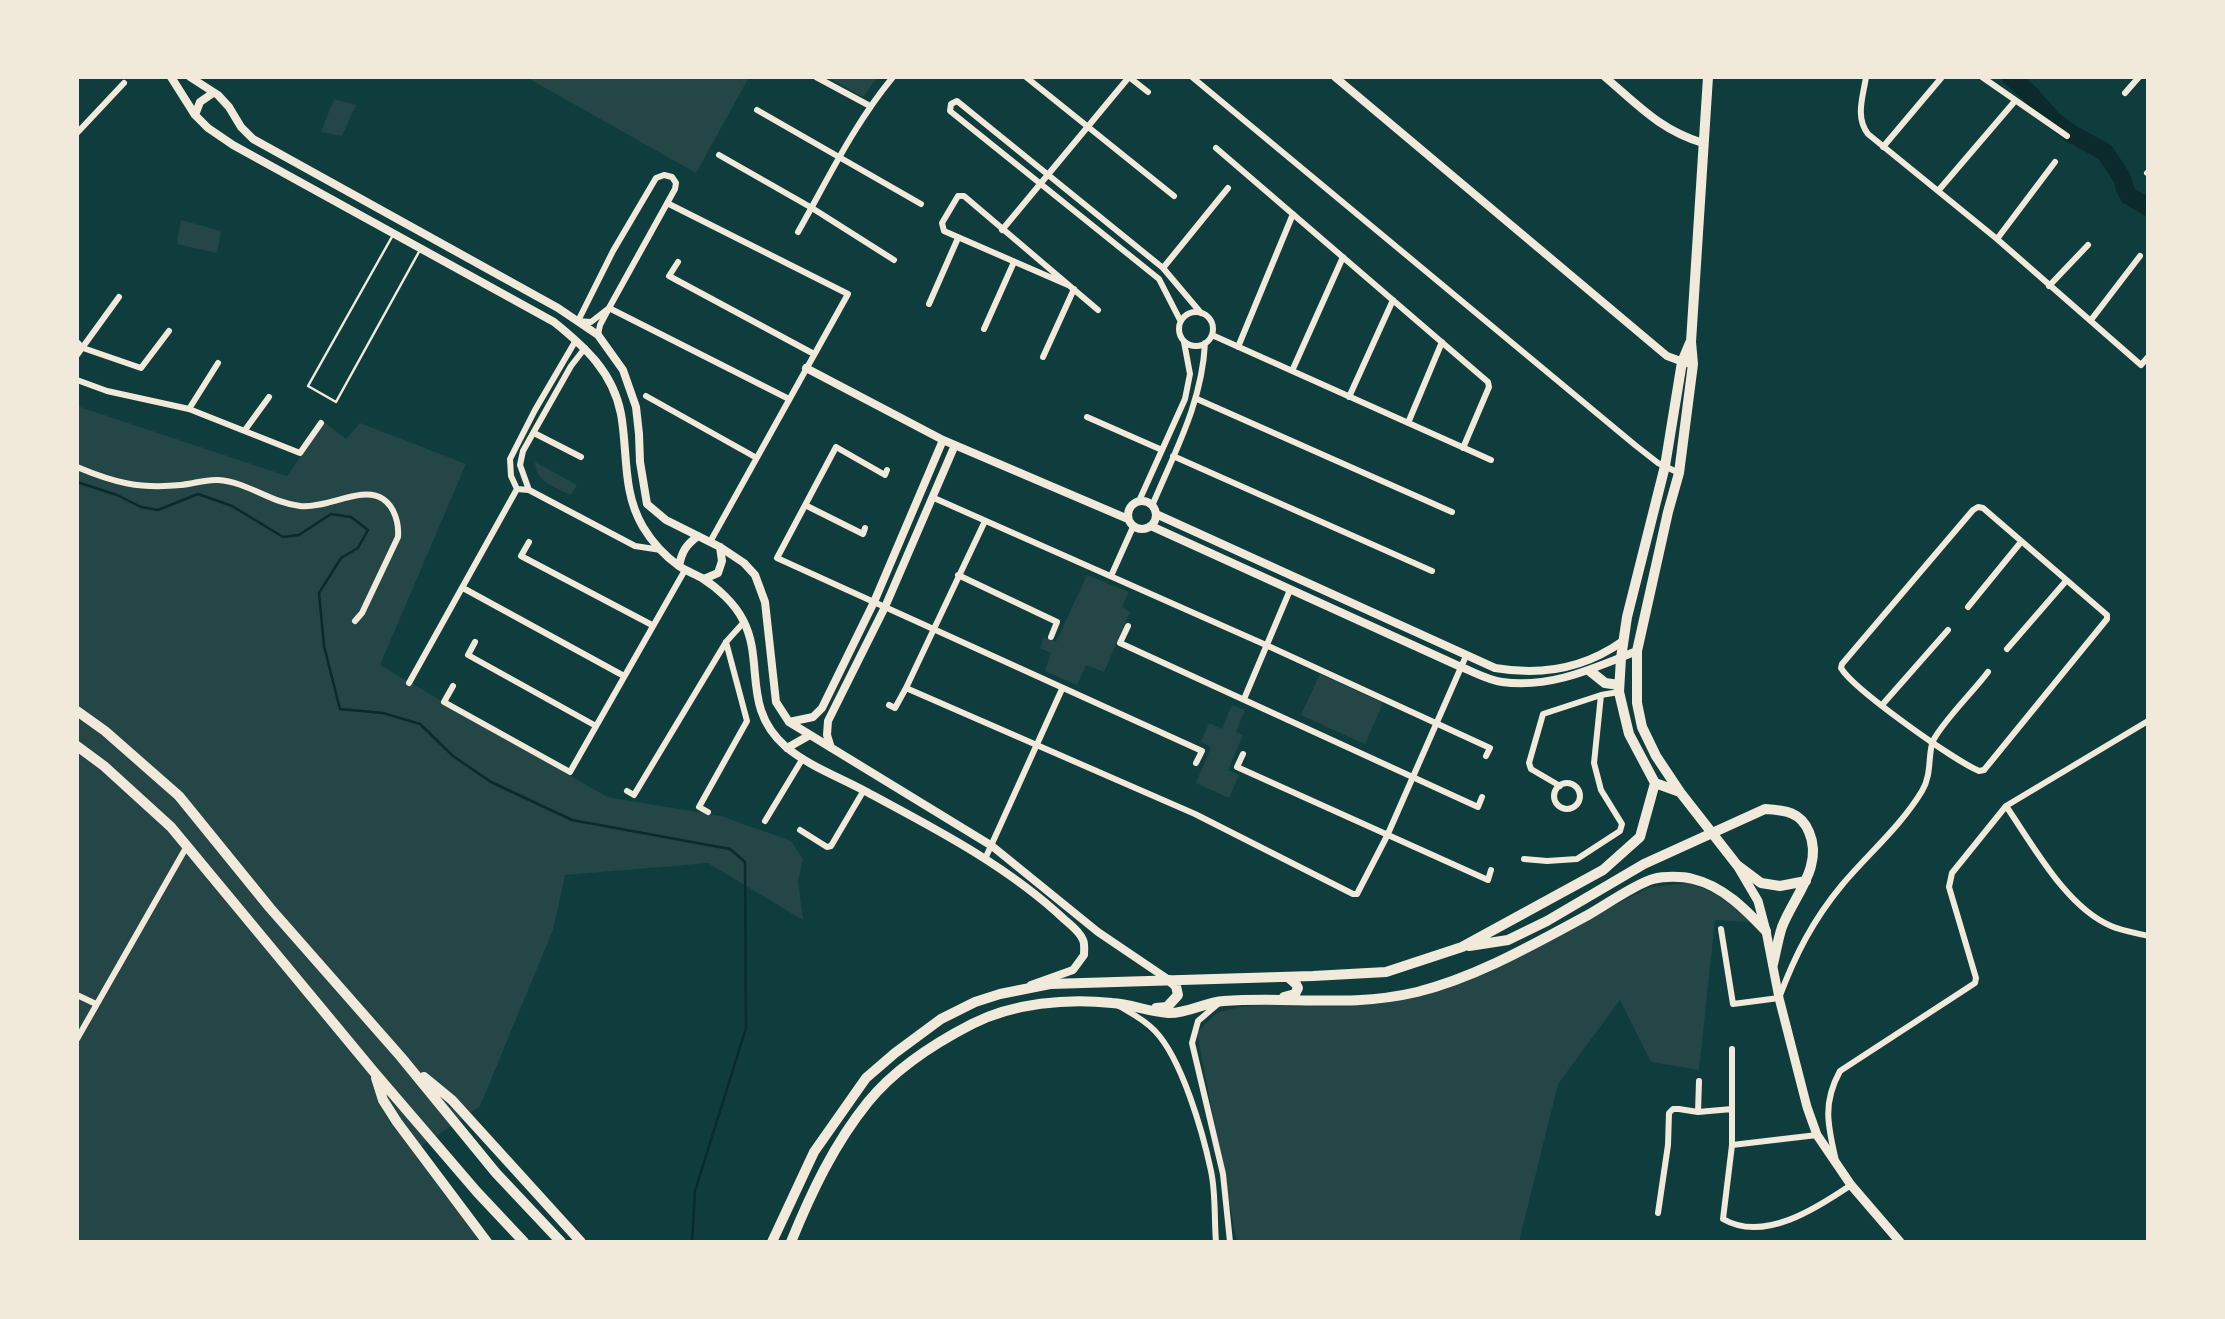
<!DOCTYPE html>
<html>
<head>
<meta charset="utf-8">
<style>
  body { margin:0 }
  #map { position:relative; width:2225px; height:1319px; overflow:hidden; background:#0f3d3e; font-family:Inter,sans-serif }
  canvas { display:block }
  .frame { position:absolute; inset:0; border:79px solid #f1e9da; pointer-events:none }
</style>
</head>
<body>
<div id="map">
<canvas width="2225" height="1319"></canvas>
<div class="frame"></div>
</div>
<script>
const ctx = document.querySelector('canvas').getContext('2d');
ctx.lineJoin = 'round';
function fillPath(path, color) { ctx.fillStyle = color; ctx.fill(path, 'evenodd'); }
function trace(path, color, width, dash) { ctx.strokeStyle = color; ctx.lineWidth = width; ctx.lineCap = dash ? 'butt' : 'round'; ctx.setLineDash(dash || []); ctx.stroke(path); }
fillPath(new Path2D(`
  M526 77H749L696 173Z
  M833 77H878L863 97 831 79Z
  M334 99 356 105 342 136 321 132Z
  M181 220 221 231 217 253 177 244Z
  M77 406 287 476 324 422 346 439 360 423 466 464 380 665 607 797 721 816 791 841 803 859 798 881 803 920 708 863 565 875 553 930 480 1106 416 1150 489 1242H77Z
  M535 462 577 485 571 495C555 487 536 483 535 462Z
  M1087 575 1129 592 1122 607 1130 612 1104 672 1086 665 1077 685 1045 671 1051 653 1040 648 1044 637 1056 642Z
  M1320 674 1383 703 1365 744 1301 715Z
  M1232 705 1245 710 1236 732 1243 735 1228 770 1239 775 1229 798 1196 783 1211 747 1201 742 1209 723 1222 729Z
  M1691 883 1721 896 1750 922 1715 920 1699 1070 1651 1062 1620 1000 1558 1084 1519 1242H1237L1197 1032 1217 1013 1239 1007 1425 992 1500 963 1650 887Z`), '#244646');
trace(new Path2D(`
  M77 482 117 495 141 507 158 510 198 494 232 506 283 537 299 535 331 514 351 517 368 530 358 548 341 558 319 593 324 646 340 709 383 713 420 724 453 756 491 782 572 820 730 849 745 862 746 1028 695 1191 692 1242`), '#0a2a2b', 2.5);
trace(new Path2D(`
  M2011 77 2030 94 2052 119 2070 133 2105 152 2122 178 2125 189 2129 196 2148 207`), '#0a2a2b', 18);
trace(new Path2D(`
  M393 235 308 386 336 402 420 250`), '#f1e9da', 2.5);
trace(new Path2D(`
  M816 77 870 106
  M1026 77 1174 196
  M1129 77 1148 92
  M1192 77 1635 445 1658 463 1679 473
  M1866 77C1863 97 1855 117 1868 134L1997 239 2141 365 2148 357
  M1982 77 2067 136
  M2125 93 2139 77
  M757 110 921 204
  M77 133 124 83
  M1883 147 1942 77
  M1216 148 1488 382 1489 387 1463 448
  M719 155 812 208 894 260
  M2147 173 2148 172
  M1938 191 2015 101
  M667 203 848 294 710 542
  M1002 230 1129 77
  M798 232C828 179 854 124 893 77
  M1997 239 2055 162
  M678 262 669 276 814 354
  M1163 268 1228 188
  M1068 285 944 231 942 223 958 196H964L1098 310
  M2049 286 2088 245
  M929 304 958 238
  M1179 329a17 17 0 1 1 34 0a17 17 0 1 1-34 0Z
  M1180 320 1159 279 950 111 951 104 957 101 1163 268 1201 313
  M2091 320 2140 256
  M984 329 1014 262
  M598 335 600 325 609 308 675 189 676 183 672 177 664 175 656 178 613 251 578 321 591 322 609 308 789 399
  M1212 335 1491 460
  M77 342 83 348 141 368 169 331
  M1238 347 1293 214
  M77 355 119 297
  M1043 357 1074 289
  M1292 371 1343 257
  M77 380 107 391 189 409 300 453 321 423
  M646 396 755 457
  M1349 397 1393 300
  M1197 399 1452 512
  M189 409 218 363
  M1087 417 1162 450
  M1408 423 1442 342
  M245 430 269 397
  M534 433 581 457
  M1173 456 1432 571
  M77 467C115 483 139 489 181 485 193 484 206 479 218 480 248 482 271 503 300 506 327 509 362 485 383 499 395 507 399 524 398 537L362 613 355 621
  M887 470 885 475 836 447 777 558 1202 751 1196 763
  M517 489 511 476 510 459 535 410 576 340
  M517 489 529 490 635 546 661 550
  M529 490 520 465 523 451 571 366 585 348
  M934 498 1266 645 1490 748 1486 756
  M1139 501 1185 399 1190 374 1184 342
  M805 505 863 534 865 528
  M1152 506C1175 451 1202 403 1205 343
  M1978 507 1983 508 2107 615V619L1984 770 1979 771C1955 761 1853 689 1841 668L1842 664 1973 510Z
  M529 542 521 556 652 625
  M958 575 1057 622 1051 637
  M1111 576 1133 527
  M463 588 624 676
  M1968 607 2021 542
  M1128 626 1120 643 1478 807 1482 797
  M475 642 468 655 596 726
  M2007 649 2066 581
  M409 683 517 489
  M453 686 444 702 570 772 685 570
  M906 688 1195 814 1353 894H1357L1387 836 1466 656
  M1244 699 1290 590
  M889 705 895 708 906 688 985 521
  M1882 705 1948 630
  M1243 754 1237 767 1488 880 1491 870
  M1554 796a13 13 0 1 1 26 0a13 13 0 1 1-26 0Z
  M1560 786 1531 769 1529 763 1543 714 1601 695 1619 692
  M627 791 634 795 726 642 744 622
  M2006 806C2033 845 2066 907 2111 926 2123 931 2136 933 2148 936
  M708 812 699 807 747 721 726 642
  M765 821 803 758
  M800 830 827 847 831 846 864 790
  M985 859 1062 689
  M1524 859 1547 861 1577 859 1620 831 1622 824 1601 790 1594 763 1601 695
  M1721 929 1733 1004 1779 998C1795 955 1813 920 1842 885 1868 854 1901 826 1922 791 1933 773 1927 751 1934 739 1946 718 1972 693 1988 672
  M77 995 96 1004
  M1219 1003 1198 1021 1192 1043 1223 1174 1230 1242
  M1119 1006C1131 1013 1145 1020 1155 1031 1182 1059 1203 1133 1211 1171 1216 1194 1214 1219 1216 1242
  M77 1039 187 846
  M1732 1049V1145L1723 1219C1764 1243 1817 1208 1851 1185
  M1698 1112 1699 1081
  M1732 1145 1817 1135
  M1836 1161C1828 1126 1822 1104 1840 1071L1975 983 1976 978 1949 887 1952 873 2006 806 2148 721
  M1658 1213 1668 1145 1669 1113 1673 1109H1679L1698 1112 1732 1109`), '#f1e9da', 6);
trace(new Path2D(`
  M171 77 195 115 208 128 233 145 554 322C585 347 613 372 621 414 628 452 622 492 643 527 652 542 665 556 679 566 686 571 695 574 702 578 718 588 735 604 743 620 765 662 741 708 786 747 809 766 839 777 865 791 934 828 1008 866 1065 920 1071 925 1080 932 1083 940 1085 944 1084 951 1084 955L1073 970 1031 985
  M190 77 218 95 229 107 241 127 253 139 558 308 598 335 623 370 636 407 639 434 640 462 647 504 666 520 720 547 744 563 755 575 765 602 776 702 789 722 992 846 1098 932 1169 980
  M1335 77 1661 351 1667 356 1686 363
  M1605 77C1638 105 1660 130 1703 143
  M195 115 200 102 213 93
  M806 368 943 440 1128 519
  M1128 515a14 14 0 1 1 28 0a14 14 0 1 1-28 0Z
  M1156 514 1495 668C1541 676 1585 668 1623 641
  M1151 526 1461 667C1474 672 1488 680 1502 682 1550 689 1594 668 1637 651
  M679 566C682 551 686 545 698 536
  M704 579 718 573 722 561 720 547
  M789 722 813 717 822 708 874 602 943 440
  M787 748 810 735
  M831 748 827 735 828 721 885 607 955 445`), '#f1e9da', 8);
trace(new Path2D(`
  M1738 867 1758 901 1766 931 1779 998 1807 1107 1817 1135 1851 1185 1900 1242`), '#f1e9da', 9);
trace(new Path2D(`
  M1708 77 1691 342 1693 364 1679 473 1668 512 1637 651V703L1642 727 1656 756 1680 792 1737 865 1761 883 1780 886 1806 881
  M1590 671 1605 683 1619 685
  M1680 792 1655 783 1629 734 1619 692 1621 658 1627 617 1665 466 1682 362 1690 343
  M1469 946 1508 940 1547 921 1644 864 1765 809C1785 810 1801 812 1809 832 1824 866 1794 896 1782 927 1778 939 1776 952 1773 964
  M1284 997 1295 994 1298 988 1296 984 1288 977
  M1156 1008 1167 1007 1178 995 1176 986 1169 980
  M772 1242 814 1152 866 1078 895 1053 941 1019 975 1002 1000 994 1050 984 1313 976 1386 972 1462 947 1603 870 1640 837 1655 783
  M791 1242C811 1193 834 1144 868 1102 894 1070 935 1043 972 1024 1013 1003 1067 998 1112 1003 1131 1004 1149 1012 1168 1013 1187 1014 1205 1002 1224 1001 1291 996 1350 1008 1417 992 1477 977 1534 944 1588 915 1606 905 1635 884 1653 879 1664 876 1682 876 1693 879 1723 886 1746 910 1766 931`), '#f1e9da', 10);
trace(new Path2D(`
  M77 711 105 731 179 796 270 908 401 1057 496 1173 561 1242
  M77 746 104 766 171 827 374 1072 477 1192 524 1242
  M424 1077 452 1100 581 1242
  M376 1078 383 1100 397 1122 487 1242`), '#f1e9da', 10);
</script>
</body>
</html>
